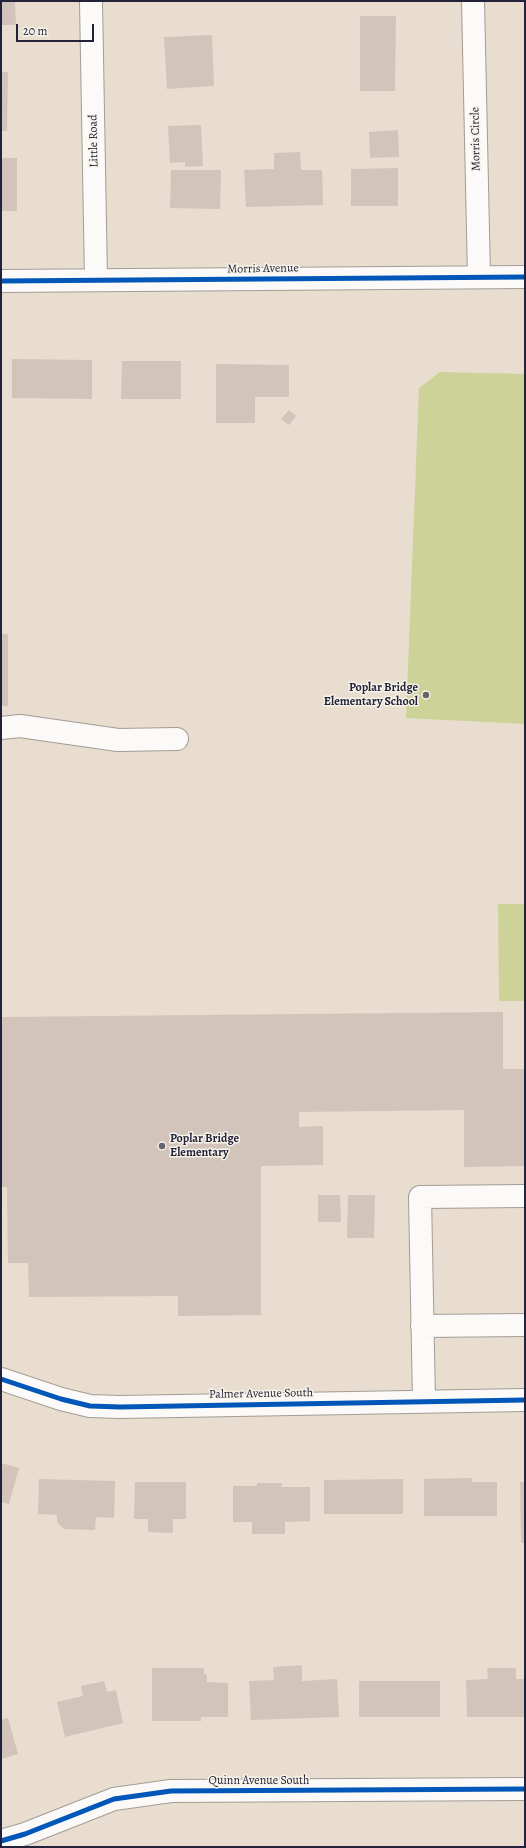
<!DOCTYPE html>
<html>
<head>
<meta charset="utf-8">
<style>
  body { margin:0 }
  #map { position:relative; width:526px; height:1848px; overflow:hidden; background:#e8ddce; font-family:Alegreya,serif }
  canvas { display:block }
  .frame { position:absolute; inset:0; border:2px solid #22223b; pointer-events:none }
  .scale { position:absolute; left:16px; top:24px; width:78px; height:18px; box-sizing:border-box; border:2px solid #22223b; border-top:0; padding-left:5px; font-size:12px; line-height:14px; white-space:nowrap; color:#22223b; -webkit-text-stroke:3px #f7f3e8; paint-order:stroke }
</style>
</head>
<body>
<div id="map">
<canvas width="526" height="1848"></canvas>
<div class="frame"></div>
<div class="scale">20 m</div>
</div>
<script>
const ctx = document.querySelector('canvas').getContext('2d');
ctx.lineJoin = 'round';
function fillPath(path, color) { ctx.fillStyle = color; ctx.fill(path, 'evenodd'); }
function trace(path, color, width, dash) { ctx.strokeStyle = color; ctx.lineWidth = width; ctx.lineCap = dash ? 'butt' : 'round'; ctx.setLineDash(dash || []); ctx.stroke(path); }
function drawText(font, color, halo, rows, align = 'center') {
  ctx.font = font + ' Alegreya,serif'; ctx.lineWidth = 3; ctx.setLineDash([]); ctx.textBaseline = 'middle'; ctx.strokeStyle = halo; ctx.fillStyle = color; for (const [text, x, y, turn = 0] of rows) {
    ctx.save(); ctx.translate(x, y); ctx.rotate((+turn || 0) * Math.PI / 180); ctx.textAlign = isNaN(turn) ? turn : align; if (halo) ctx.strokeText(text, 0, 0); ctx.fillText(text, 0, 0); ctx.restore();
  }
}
fillPath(new Path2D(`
  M440 372 525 374V724L406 718 419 388Z
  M498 904H525V1001H499Z`), '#cdd298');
fillPath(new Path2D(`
  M1 1H15L16 25H1Z
  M360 16H396L395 91H360Z
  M212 35 214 86 167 89 164 37Z
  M1 72H8L7 131H1Z
  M201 125 203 166 185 167V162L170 163 168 126Z
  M398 130 399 157 370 158 369 132Z
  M300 152 301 170H322L323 205 246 207 244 170 274 169V153Z
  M1 158H17V211H1Z
  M398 168V206H351V169Z
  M171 170H221L220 209 170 208Z
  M12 359 92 360V399L12 398Z
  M122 361H181V399H121Z
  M216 364 289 365V397H255V423H216Z
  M289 410 296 416 289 425 281 419Z
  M1 634H8V706H1Z
  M503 1012V1069H525V1166L464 1167V1110L299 1112V1127L323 1126V1165L261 1166V1315L178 1316V1296L29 1297 28 1263H8L7 1187H1V1017Z
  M318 1195H340L341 1222H318Z
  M348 1195H375L374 1238H347Z
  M1 1463 19 1468 9 1504 1 1502Z
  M472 1478V1482H497V1516H424V1479Z
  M39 1479 115 1481 114 1518 96 1517 95 1530 64 1529 57 1522V1515L38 1514Z
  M403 1479V1514H324V1480Z
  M135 1482H186V1519H173V1533L148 1532V1519H134Z
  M520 1482H525V1543H521Z
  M257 1483H282L281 1487H310V1521L285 1522V1534H252V1522H233V1486H257Z
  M302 1665V1681L337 1679 339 1717 251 1720 249 1681 274 1680 273 1667Z
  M152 1668H204V1674L207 1675V1682L228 1683V1717H201V1721H152Z
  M487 1668H516V1679H525V1717H467L466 1680 488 1679Z
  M104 1681 107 1692 116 1690 123 1723 65 1737 57 1702 83 1696 81 1686Z
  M359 1681H440V1717H359Z
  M8 1718 18 1754 1 1759V1720Z`), '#d2c4ba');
const minor = new Path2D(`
  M91 1 96 280
  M473 1 479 277
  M1 281 525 277
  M1 728 20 726 118 740 177 739
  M422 1326 525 1325
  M1 1379 61 1399 90 1406 120 1407 525 1400
  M424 1401 420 1197 525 1196
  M1 1841 25 1834 114 1799 171 1791 525 1789`);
trace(minor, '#a29c96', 24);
trace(minor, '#fcfaf8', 22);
trace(new Path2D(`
  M1 281 525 277
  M1 1379 61 1399 90 1406 120 1407 525 1400
  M1 1841 25 1834 114 1799 171 1791 525 1789`), '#0057b8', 5);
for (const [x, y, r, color] of [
  [426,695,4,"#67636e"],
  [162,1146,4,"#67636e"]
]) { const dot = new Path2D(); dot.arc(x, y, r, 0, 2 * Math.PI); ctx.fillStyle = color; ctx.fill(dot); trace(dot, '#f7f3e8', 1.5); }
drawText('12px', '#22223b', '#f7f3e8', [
  ["Morris Circle",476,139,-91],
  ["Little Road",94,141,-91],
  ["Morris Avenue",263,269,-1],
  ["Palmer Avenue South",261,1394,-1],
  ["Quinn Avenue South",259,1781]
]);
drawText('bold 12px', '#22223b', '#f7f3e8', [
  ["Poplar Bridge",418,688],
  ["Elementary School",418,702],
  ["Poplar Bridge",170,1139,"left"],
  ["Elementary",170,1153,"left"]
], 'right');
</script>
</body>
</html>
